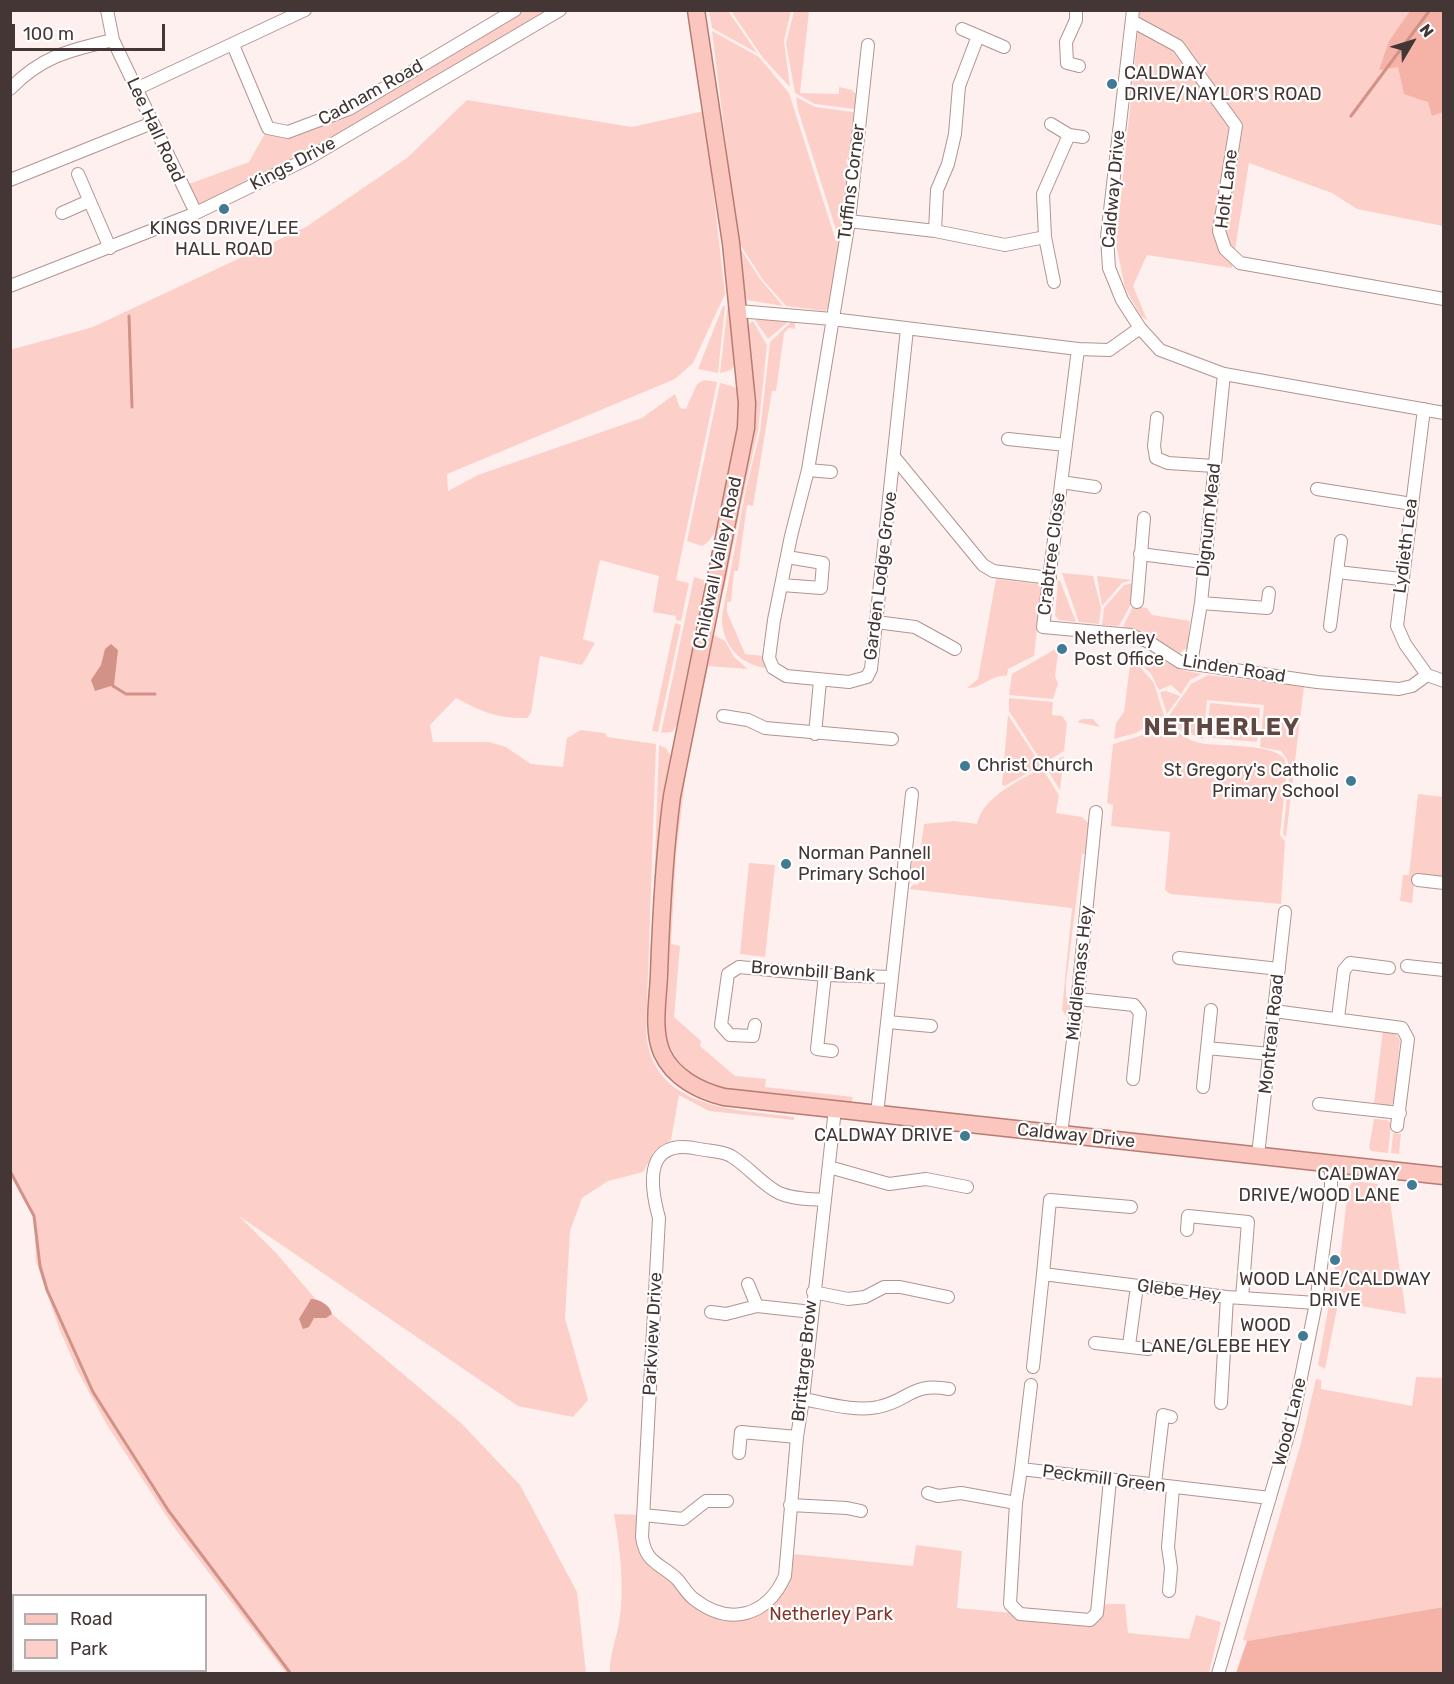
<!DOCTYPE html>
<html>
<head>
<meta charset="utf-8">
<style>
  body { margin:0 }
  #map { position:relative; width:1454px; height:1684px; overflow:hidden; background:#fef0ee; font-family:Rubik,sans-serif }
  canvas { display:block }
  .frame { position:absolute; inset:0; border:12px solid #433634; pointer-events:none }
  .legend { position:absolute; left:12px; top:1594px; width:195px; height:78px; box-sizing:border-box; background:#fff; border:2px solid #b4afae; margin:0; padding:8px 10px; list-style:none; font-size:18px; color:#433634 }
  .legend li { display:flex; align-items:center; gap:12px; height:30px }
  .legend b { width:30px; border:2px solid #b4afae }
  .north { position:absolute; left:1382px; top:12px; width:60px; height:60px; -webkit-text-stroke:4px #fff; paint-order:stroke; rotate:52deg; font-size:16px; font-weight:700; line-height:24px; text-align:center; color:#433634 }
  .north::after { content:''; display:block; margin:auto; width:21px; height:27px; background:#433634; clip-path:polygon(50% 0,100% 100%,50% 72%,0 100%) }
  .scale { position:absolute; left:12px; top:24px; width:153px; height:27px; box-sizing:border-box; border:3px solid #433634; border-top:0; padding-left:8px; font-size:18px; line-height:21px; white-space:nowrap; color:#433634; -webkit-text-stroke:4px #fff; paint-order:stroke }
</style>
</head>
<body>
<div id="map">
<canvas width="1454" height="1684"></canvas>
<div class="frame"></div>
<ul class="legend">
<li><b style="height:8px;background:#fac6be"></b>Road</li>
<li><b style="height:16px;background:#fcd0c9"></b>Park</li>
</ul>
<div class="north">N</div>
<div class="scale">100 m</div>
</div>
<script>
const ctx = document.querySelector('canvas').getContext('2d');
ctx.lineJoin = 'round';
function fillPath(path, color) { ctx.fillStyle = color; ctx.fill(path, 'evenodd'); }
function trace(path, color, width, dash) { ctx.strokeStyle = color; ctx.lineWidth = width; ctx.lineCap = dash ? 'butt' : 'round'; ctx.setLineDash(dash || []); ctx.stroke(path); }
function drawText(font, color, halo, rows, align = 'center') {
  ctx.font = font + ' Rubik,sans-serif'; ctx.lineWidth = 4.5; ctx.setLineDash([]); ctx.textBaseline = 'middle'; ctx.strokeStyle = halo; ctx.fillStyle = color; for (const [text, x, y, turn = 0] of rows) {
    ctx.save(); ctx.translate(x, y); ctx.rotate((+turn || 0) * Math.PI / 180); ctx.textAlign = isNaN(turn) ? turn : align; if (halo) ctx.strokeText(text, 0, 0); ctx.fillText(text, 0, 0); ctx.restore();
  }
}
fillPath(new Path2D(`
  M513 11H560L285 170 196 213 181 187 249 162 268 128 312 125Z
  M709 11H728L757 53 712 28Z
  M731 11H791L784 41 790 87 763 58Z
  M794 11H809L800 93 839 94V87L852 90 857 95 855 109 815 104 795 93 786 43Z
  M1140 11H1443V226L1357 209 1332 193 1249 163 1232 268 1147 255 1133 286 1147 320 1141 316 1125 288 1116 244Z
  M712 31 759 57 789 93 836 241 840 242 831 306 825 311 786 306 763 280 738 241Z
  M796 97 815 107 853 112 855 115 850 156 846 160 849 168 841 236H838L798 110Z
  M467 100 632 127 704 111 725 294 693 363 675 379 447 474 448 491 478 475 642 418 675 394 680 408 686 409 697 384 704 380 717 382 676 580 689 583 681 621 676 620V616L653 612 659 576 600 560 583 639 595 643 582 665 540 656 531 713 527 718C498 719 480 711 456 698L430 725 433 742H489L506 747 531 764 563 767 567 738 581 730 605 733 607 737 656 744 646 1032C652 1110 735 1109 794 1117V1120L709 1111 679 1095 671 1140 655 1150 643 1172 608 1181 582 1198 570 1231 565 1318 588 1400 573 1417 518 1406 239 1216 277 1254 319 1303 461 1423 520 1485 577 1592 586 1673H286L173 1526 107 1425 77 1370 59 1328 36 1261 34 1216 11 1173 10 350 93 327 306 227 407 158Z
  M738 245 760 279 783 306 747 300 743 293Z
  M732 302 735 365 731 370 720 373 728 303Z
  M723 306H725L718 373 698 369Z
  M763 319 788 322 768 339 755 320Z
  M753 321 767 345 758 431 740 510 735 509 746 326Z
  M791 322H795V329L789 328 784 333 776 391H772L753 506 747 505 738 571H734L731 602H727V612L745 654 764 656 766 668C740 665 721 644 722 616L746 489 760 432 770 342Z
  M720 383 735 387 739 392 741 417 719 526 709 541 702 546 687 541Z
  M735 511H740L724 590H721Z
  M1062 573 1093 576 1101 608 1099 624 1079 622Z
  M1097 576 1132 580 1122 583 1102 606Z
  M694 577 704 580 703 607 678 723 672 732 661 733Z
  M996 579 1037 584 1042 587 1034 656 1008 669 1007 676C992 674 982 689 967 688L978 679Z
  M1058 580 1060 581 1076 622 1059 620 1055 616Z
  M1133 583 1131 604 1119 626 1102 625 1104 608 1124 585Z
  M1133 606 1147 608 1152 615 1190 621 1187 648 1180 653 1143 631 1123 627Z
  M675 623 681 625 658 732 652 731Z
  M714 635 725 641 734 657 748 669 708 666 687 764 676 855 671 944 680 946 674 1017 701 1041 700 1046 735 1076 766 1079 765 1087 853 1097 851 1103 725 1089C692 1079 672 1063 664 1029L674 819Z
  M1059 647 1055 676 1058 684 1053 699 1009 695 1012 674Z
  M1131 653 1153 655 1181 670 1202 674 1190 680 1181 694 1171 685 1159 690 1151 674Z
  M1131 657 1154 683 1164 716 1136 733 1114 739 1116 723 1124 712Z
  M1208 675 1304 686 1286 837 1283 834 1290 770 1287 759 1281 751 1260 747 1264 705 1207 700 1203 739 1178 729 1168 717 1191 684Z
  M1166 691 1180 696 1167 714 1160 692Z
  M1009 698 1053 702 1052 715 1062 716 1067 723 1064 751 1043 764 1009 711Z
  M1210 703 1260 708 1257 742 1206 737Z
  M1008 715 1041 765 1005 786 1002 785Z
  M1082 719H1093L1100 727 1077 722Z
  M1165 721C1175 730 1185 740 1200 743 1221 747 1270 743 1284 758L1287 769 1280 835 1285 841 1281 904 1170 894 1165 890 1170 832 1111 826 1113 805 1107 803 1113 744 1140 736Z
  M659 745 666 748 671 757 658 861 666 1071 784 1108 786 1114C729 1106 653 1105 649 1030Z
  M1064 756 1060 790 1045 766Z
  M1042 768 1059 795 1056 813 1082 817 1090 824 1089 854H1082L1066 983V997L1071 1001 1067 1017 1062 1010 1072 908 909 889 914 884 918 885 922 877 911 868 912 861H919L924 824 954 821 977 824C983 796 1019 781 1042 768Z
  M1418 794 1443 797V877L1415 875 1412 903 1400 901 1403 875H1409Z
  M749 863 775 865 765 957 740 954Z
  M1383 1030 1394 1032 1400 1040 1394 1101 1390 1106 1374 1103Z
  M1374 1119 1387 1120 1391 1124 1388 1153 1371 1151 1369 1148Z
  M1393 1133 1401 1134 1399 1154 1391 1153Z
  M1353 1181 1378 1184 1377 1197H1380L1381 1192 1389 1194 1406 1314 1327 1300 1337 1260H1340L1348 1188Z
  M1329 1304 1336 1305 1337 1309 1325 1369 1318 1365Z
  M1416 1377 1443 1378V1607L1247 1641 1243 1640 1301 1443 1316 1379 1321 1380V1389L1412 1406Z
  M614 1514 643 1515 644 1551 706 1607 752 1611 785 1576 794 1554 913 1566 916 1545 962 1551 957 1608 1090 1620 1106 1604H1125L1128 1633 1189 1639 1196 1615 1221 1622 1209 1673 610 1674C609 1656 616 1640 619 1623 625 1588 620 1549 614 1514Z`), '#fcd0c9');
fillPath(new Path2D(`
  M1410 11H1440L1443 13V112L1432 116 1428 102 1404 94 1398 67 1379 70 1389 41Z
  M1443 1607V1673H1236L1247 1641Z`), '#f5b3a8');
fillPath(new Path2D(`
  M111 644 118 650 114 685 95 691 91 680 101 665 105 649Z
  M311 1299C319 1299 330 1305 332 1314L326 1318H314L309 1327 303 1329 299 1319Z`), '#d29287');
trace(new Path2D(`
  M1351 116 1430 10
  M129 316 132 407
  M113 686 126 694H155
  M10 1171 34 1216 40 1266 47 1290 93 1392 168 1510 291 1674`), '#d29287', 3);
const minor = new Path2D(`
  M107 10 113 40 196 213
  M1076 10V20L1066 42 1067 63 1079 66
  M1133 10 1107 237 1109 268 1122 300 1140 328 1160 350 1224 374 1444 413
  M1132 21 1178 46 1236 126 1219 231 1225 249 1240 263 1444 299
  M962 29 1004 47
  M233 45 268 128 288 132 349 109 515 10
  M868 45 849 221 808 470 791 536 774 620 769 658 773 668 786 676 849 682 867 677 871 669 907 329
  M10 89C42 56 70 50 113 40
  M136 89 305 10
  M1051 124 1069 135 1083 137
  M78 174 110 248
  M10 180 152 123
  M62 213 89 201
  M849 221 935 231 1005 245 1045 237
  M935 231 937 190 948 164 955 134 959 86 978 36
  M1054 282 1045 237 1043 194 1069 135
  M10 286 196 213 309 158 560 10
  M738 311 832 319 1078 349 1109 350 1140 328
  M1078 349 1043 627 1131 635 1149 642 1180 662 1317 682 1399 689 1412 686 1427 675
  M1424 409 1397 626 1405 644 1427 675
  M1157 418 1154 446 1156 458 1168 463 1214 466
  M1008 439 1066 445
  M895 458 983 565 993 571 1050 578
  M808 470 831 472
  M1061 482 1095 487
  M1317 489 1412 504
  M1140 554 1203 562
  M1337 572 1401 579
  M782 585 821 588 823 563 787 557
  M1137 602 1144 518
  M1201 603 1267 608 1269 593
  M876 622 915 627 955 649
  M1330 626 1341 541
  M1191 664 1201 603 1224 374
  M1427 675 1444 681
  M723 716 748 720 765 728 892 739
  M815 734 820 681
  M1418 880 1444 883
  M1179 958 1279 969
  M1407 966 1444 970
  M825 975 817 1049 832 1051
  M1078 999 1134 1005 1140 1013 1133 1079
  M1274 1011 1402 1028 1408 1039 1397 1126
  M1338 1018 1344 970 1350 963 1389 968
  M888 1022 931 1026
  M755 1025 753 1036 730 1035 721 1025 728 974 739 967 825 975 892 977
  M1207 1048 1270 1054
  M1203 1087 1211 1010
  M1319 1104 1400 1113
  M877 1114 912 794
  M1061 1134 1075 1025 1096 812
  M1258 1155 1285 912
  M829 1167 889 1184 926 1179 967 1187
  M824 1200C809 1199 793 1199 779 1193 761 1184 748 1166 731 1156 723 1151 709 1151 699 1149 645 1137 649 1182 659 1218L642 1537C646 1563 658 1562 676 1578 682 1584 687 1594 694 1599 730 1627 767 1616 785 1576L797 1437 803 1399 835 1109
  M1131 1207 1050 1200 1043 1274 1227 1297 1316 1303
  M1187 1230 1188 1216 1248 1222 1242 1298
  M813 1292 848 1299 865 1297 884 1287H900L948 1297
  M757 1306 812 1312
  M711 1312 726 1314 757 1306 748 1284
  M1095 1343 1148 1349
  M1129 1345 1137 1286
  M1033 1367 1043 1274
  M1031 1385 1021 1469 1270 1498
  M803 1399C826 1403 855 1412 878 1407 909 1401 911 1382 949 1389
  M1221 1403 1227 1297
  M739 1453 741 1432 797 1437
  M1021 1469 1016 1503 1010 1604 1020 1614 1090 1620 1097 1613 1110 1480
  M1155 1483 1163 1415 1171 1417
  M928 1493 938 1496 961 1493 1016 1503
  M790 1505 847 1508 861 1511
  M643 1515 683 1519 706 1501H727
  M1169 1591 1171 1568 1168 1547 1173 1488
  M1218 1674 1292 1422 1316 1303 1331 1193V1165`);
const major = new Path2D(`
  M696 10 731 243 747 403 746 428 672 796C664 856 661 915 659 975 658 1000 652 1030 662 1053 673 1077 699 1091 724 1097L1444 1176`);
trace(minor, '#b2948e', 14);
trace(major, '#b77b71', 19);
trace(minor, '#fff', 12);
trace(major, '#fac6be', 16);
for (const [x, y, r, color] of [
  [1112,84,6,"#407a93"],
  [224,209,6,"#407a93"],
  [1062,649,6,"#407a93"],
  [965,766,6,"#407a93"],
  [1351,781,6,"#407a93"],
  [786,864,6,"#407a93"],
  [965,1136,6,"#407a93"],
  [1412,1185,6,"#407a93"],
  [1335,1260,6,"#407a93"],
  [1303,1336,6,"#407a93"]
]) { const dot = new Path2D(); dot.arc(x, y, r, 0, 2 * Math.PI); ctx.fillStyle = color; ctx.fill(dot); trace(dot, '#fff', 2); }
drawText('18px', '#433634', '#fff', [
  ["CALDWAY",1124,74],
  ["DRIVE/NAYLOR'S ROAD",1124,95],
  ["KINGS DRIVE/LEE",224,229,"center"],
  ["HALL ROAD",224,250,"center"],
  ["Netherley",1074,639],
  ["Post Office",1074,660],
  ["Christ Church",977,766],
  ["St Gregory's Catholic",1339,771,"right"],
  ["Primary School",1339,792,"right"],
  ["Norman Pannell",798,854],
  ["Primary School",798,875],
  ["CALDWAY DRIVE",953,1136,"right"],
  ["CALDWAY",1400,1175,"right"],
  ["DRIVE/WOOD LANE",1400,1196,"right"],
  ["WOOD LANE/CALDWAY",1335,1280,"center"],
  ["DRIVE",1335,1301,"center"],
  ["WOOD",1291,1326,"right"],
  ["LANE/GLEBE HEY",1291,1347,"right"]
], 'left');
drawText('18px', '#433634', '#fff', [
  ["Cadnam Road",371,93,-29],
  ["Lee Hall Road",155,130,65],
  ["Kings Drive",293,164,-28],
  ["Tuffins Corner",852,182,-83],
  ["Caldway Drive",1114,189,-85],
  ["Holt Lane",1227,189,-83],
  ["Dignum Mead",1209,520,-84],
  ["Lydieth Lea",1406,546,-83],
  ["Crabtree Close",1052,554,-83],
  ["Childwall Valley Road",718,563,-78],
  ["Garden Lodge Grove",881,576,-83],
  ["Linden Road",1234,669,9],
  ["Brownbill Bank",813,972,4],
  ["Middlemass Hey",1080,973,-84],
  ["Montreal Road",1272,1034,-84],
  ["Caldway Drive",1076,1136,6],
  ["Glebe Hey",1179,1291,7],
  ["Parkview Drive",653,1334,-87],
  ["Brittarge Brow",805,1361,-84],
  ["Wood Lane",1290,1422,-76],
  ["Peckmill Green",1104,1479,7]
]);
drawText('18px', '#82342b', '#fff', [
  ["Netherley Park",831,1615]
]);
ctx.letterSpacing = '1.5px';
drawText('bold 24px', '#614742', '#fff', [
  ["NETHERLEY",1222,728]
]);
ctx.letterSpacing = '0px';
</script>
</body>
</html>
